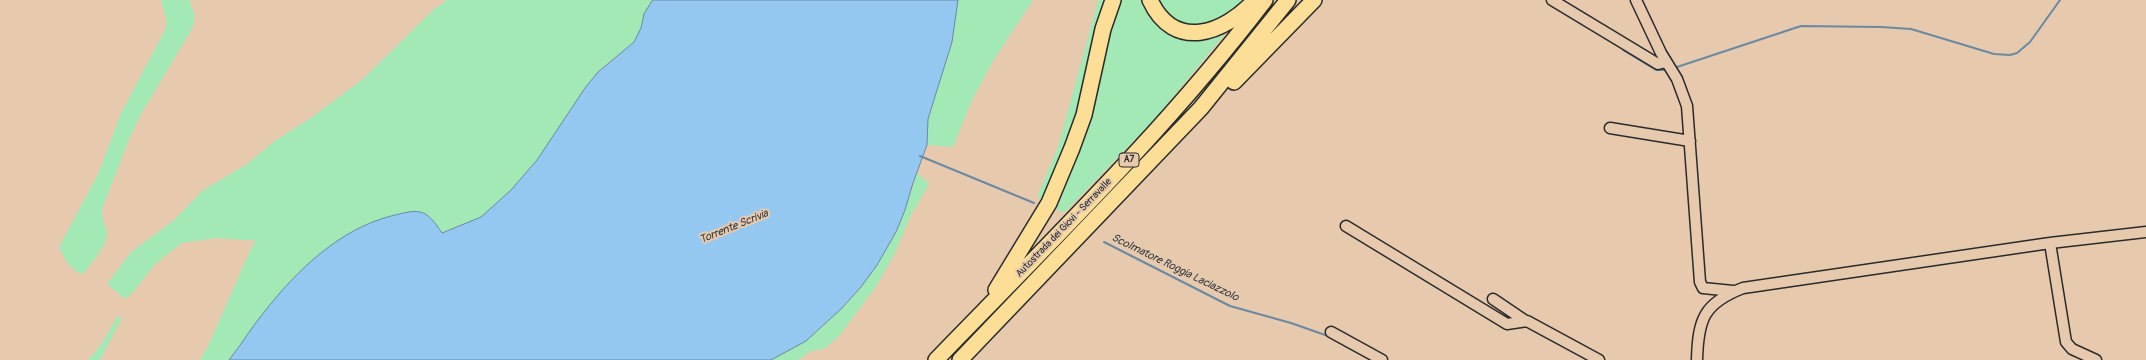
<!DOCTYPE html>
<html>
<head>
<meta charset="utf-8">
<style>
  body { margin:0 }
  canvas { display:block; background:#e7caae }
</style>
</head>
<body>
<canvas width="2146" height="360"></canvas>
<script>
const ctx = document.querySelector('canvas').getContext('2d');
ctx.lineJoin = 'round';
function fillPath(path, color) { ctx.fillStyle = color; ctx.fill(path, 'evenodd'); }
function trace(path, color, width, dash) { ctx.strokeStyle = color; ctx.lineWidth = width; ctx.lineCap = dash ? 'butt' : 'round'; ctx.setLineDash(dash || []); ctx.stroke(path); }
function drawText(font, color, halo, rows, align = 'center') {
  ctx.font = font + ' Pangolin,sans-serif'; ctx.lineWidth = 4; ctx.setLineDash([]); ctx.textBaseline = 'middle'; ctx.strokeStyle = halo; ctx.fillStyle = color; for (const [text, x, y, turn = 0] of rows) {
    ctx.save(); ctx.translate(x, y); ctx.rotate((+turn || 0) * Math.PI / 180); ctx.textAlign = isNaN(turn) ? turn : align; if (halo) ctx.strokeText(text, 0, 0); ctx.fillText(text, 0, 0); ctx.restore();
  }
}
fillPath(new Path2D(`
  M161 0H189L195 15 193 27 141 114 130 137 102 209C101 219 106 225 107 234 107 246 91 263 83 274 69 270 65 259 59 247L98 174 121 113 166 28V19Z
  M447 0H653L645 14 641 28 634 42 598 72 585 88 537 160 511 190 481 217 442 233C425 205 413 209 386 218 311 244 274 299 229 360H200L208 346 252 246 257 241 216 238 182 243 155 264 134 291 125 299 107 284 131 252 174 220 202 191 247 164 276 140 312 117 364 78 433 10Z
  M958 0H1033L993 61 972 100 953 147 927 145 928 119 952 42Z
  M1098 0H1109L1080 108 1043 200 1037 197 1058 147Z
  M1120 0H1145L1160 24 1228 30 1155 119 1064 213 1054 208Z
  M1154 0H1251L1215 24 1184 26 1171 20Z
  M917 173 929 184 910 217 895 253 877 285 839 336 824 349 811 351 798 360H771L806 341 841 309 861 287 877 265 896 232 905 210Z
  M118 316 122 318 100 360H88L100 346Z`), '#a2e9b6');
const water = new Path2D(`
  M653 0H958L952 42 928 119 927 145 913 183 905 210 896 232 877 265 861 287 841 309 806 341 771 360H229C242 344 252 326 265 311 297 270 340 229 391 216 419 209 425 207 442 233L481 217 511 190 537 160 585 88 598 72 634 42 641 28 644 14Z`);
fillPath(water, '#94c8f1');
trace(water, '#6a89a2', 1);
trace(new Path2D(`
  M1623 50 1656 70H1667
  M1674 68 1801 26 1881 27 1911 29 1994 54 2010 55 2017 53 2030 42 2060 0
  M920 156 1034 203
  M1104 242 1230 306 1291 323 1328 336`), '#6a89a2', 2);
const minor = new Path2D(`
  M1552 0 1653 61 1658 64 1666 62
  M1636 0 1661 53 1677 79 1687 106 1700 282 1703 288 1733 291
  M1610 128 1690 141
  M1346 226 1507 324 1527 321 1599 360
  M2050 243 2066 342 2072 349 2096 360
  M1493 299 1524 320
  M1331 332 1382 360
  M1697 360C1698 319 1704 303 1743 288L2050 243 2146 232`);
const highway = new Path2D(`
  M1150 0C1174 52 1224 34 1255 0
  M1234 82 1314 0
  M996 290 1049 203 1072 148 1084 115 1103 29 1113 0
  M936 360C1049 243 1166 130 1265 0
  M960 360 1201 108 1288 0`);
trace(minor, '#2b2b2b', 13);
trace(highway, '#2b2b2b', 18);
trace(minor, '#e7caae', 10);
trace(highway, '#fcde96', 15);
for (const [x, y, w] of [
  [1129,160,20]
]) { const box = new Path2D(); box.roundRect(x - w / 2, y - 7, w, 14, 3); ctx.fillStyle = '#e7caae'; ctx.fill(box); trace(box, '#2b2b2b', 1); }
drawText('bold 9px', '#2b2b2b', null, [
  ["A7",1129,160]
]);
drawText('10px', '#2b2b2b', '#e7caae', [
  ["Autostrada dei Giovi - Serravalle",1064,228,-46]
]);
drawText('italic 11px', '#363b3f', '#e7caae', [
  ["Torrente Scrivia",734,227,-22],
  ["Scolmatore Roggia Laciazzolo",1175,268,26]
]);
</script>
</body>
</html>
